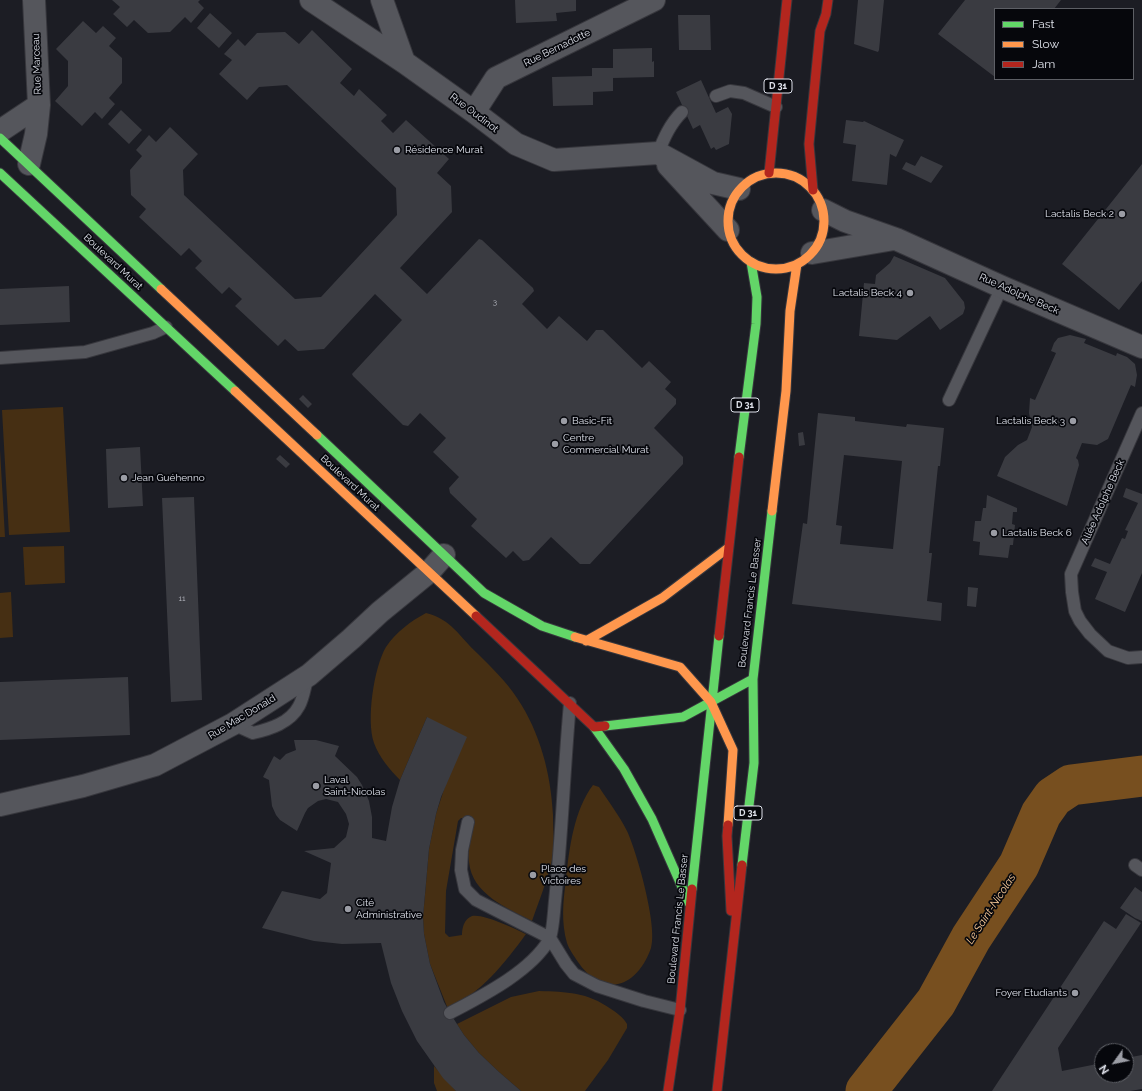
<!DOCTYPE html>
<html>
<head>
<meta charset="utf-8">
<style>
  body { margin:0 }
  #map { position:relative; width:1142px; height:1091px; overflow:hidden; background:#1c1d24; font-family:Raleway,sans-serif }
  canvas { display:block }
  .legend { position:absolute; left:994px; top:8px; width:140px; height:72px; box-sizing:border-box; background:#06070c; border:1px solid #5d5f65; margin:0; padding:5px 7px; list-style:none; font-size:12px; color:#dfe2eb }
  .legend li { display:flex; align-items:center; gap:8px; height:20px }
  .legend b { width:20px; border:1px solid #5d5f65 }
  .north { position:absolute; left:1094px; top:1043px; width:40px; height:40px; box-sizing:border-box; background:#06070c; border:1px solid #5d5f65; border-radius:50%; rotate:237deg; font-size:11px; font-weight:700; line-height:16px; text-align:center; color:#dfe2eb }
  .north::after { content:''; display:block; margin:auto; width:14px; height:18px; background:#9b9da5; clip-path:polygon(50% 0,100% 100%,50% 72%,0 100%) }
</style>
</head>
<body>
<div id="map">
<canvas width="1142" height="1091"></canvas>
<ul class="legend">
<li><b style="height:5px;background:#63d668"></b>Fast</li>
<li><b style="height:5px;background:#ff974d"></b>Slow</li>
<li><b style="height:5px;background:#b3261e"></b>Jam</li>
</ul>
<div class="north">N</div>
</div>
<script>
const ctx = document.querySelector('canvas').getContext('2d');
ctx.lineJoin = 'round';
function fillPath(path, color) { ctx.fillStyle = color; ctx.fill(path, 'evenodd'); }
function trace(path, color, width, dash) { ctx.strokeStyle = color; ctx.lineWidth = width; ctx.lineCap = dash ? 'butt' : 'round'; ctx.setLineDash(dash || []); ctx.stroke(path); }
function drawText(font, color, halo, rows, align = 'center') {
  ctx.font = font + ' Raleway,sans-serif'; ctx.lineWidth = 3.5; ctx.setLineDash([]); ctx.textBaseline = 'middle'; ctx.strokeStyle = halo; ctx.fillStyle = color; for (const [text, x, y, turn = 0] of rows) {
    ctx.save(); ctx.translate(x, y); ctx.rotate((+turn || 0) * Math.PI / 180); ctx.textAlign = isNaN(turn) ? turn : align; if (halo) ctx.strokeText(text, 0, 0); ctx.fillText(text, 0, 0); ctx.restore();
  }
}
fillPath(new Path2D(`
  M63 407 70 532 9 535 2 410Z
  M0 450 5 537H0Z
  M64 546 65 583 25 585 23 547Z
  M11 592 13 637 0 638V593Z
  M426 613C451 619 459 636 477 653 491 667 506 681 517 698 540 732 551 774 553 815 553 830 555 846 552 860 547 881 539 901 532 921 507 908 472 894 469 862 467 848 470 833 471 819L461 818 458 821 446 891 445 933 449 937 462 935C462 928 464 919 472 916 482 913 516 929 526 934 505 963 481 993 448 1009L430 964 424 934 423 917 429 849 436 814 447 780 427 717 400 780C390 770 379 757 374 743 366 720 374 667 386 647 396 632 411 621 426 613Z
  M593 785 599 787C608 801 619 815 627 831 637 852 658 927 651 948 637 988 603 999 578 962 574 956 569 949 567 943 561 922 563 901 566 880 569 849 574 810 593 785Z
  M539 991C567 992 587 992 611 1009 617 1013 623 1017 627 1024V1028L608 1060 585 1091H521L499 1072 479 1053 464 1035 457 1024 511 997Z
  M434 1066 456 1091H437L434 1083Z`), '#462f13');
trace(new Path2D(`
  M866 1091 936 1002 971 938 1019 865 1041 814 1053 797 1071 785 1142 776`), '#774f1f', 41);
fillPath(new Path2D(`
  M112 0H200L198 2 204 8 191 23 185 17 170 32 148 33 134 20 127 27 113 14 120 7Z
  M515 0H576V11L556 13 557 21 516 23Z
  M858 0H884L879 50 878 52 854 44Z
  M965 0H1061L1054 9H995V77L938 34Z
  M210 13 232 33 219 48 197 28Z
  M678 15H710L711 50H679Z
  M83 21 96 33 103 26 116 38 109 46 122 58V83L109 98 115 104 102 119 95 112 82 126 55 101 68 86V61L56 49Z
  M312 30 352 69 340 83 354 96 359 89 387 115 381 121 393 133 406 120 449 159 437 173 451 186 452 212 400 268 427 294 479 239 482 240 533 288 534 291 522 304 547 329 559 316 587 341 596 330H603L642 368 649 361 671 382 665 389 676 399V404L654 428 683 457V464L590 564H580L551 537 529 560 523 561 513 551 506 558 471 526 477 519 450 493 449 488 459 477 433 452 446 438 420 413 408 426 403 425 353 376 352 374 402 320 375 294 324 349 298 351 285 339 278 346 235 306 242 299 229 287 222 294 195 268 202 261 189 248 181 256 139 217 146 209 131 195 130 170 142 156 136 150 149 135 156 142 170 127 198 154 183 170 184 195 295 299 321 297 397 215 396 188 287 85 259 87 247 100 219 74 232 60 224 54 238 39 245 46 257 33 285 32 299 44Z
  M652 48V62L654 61V77L613 78V91L593 92V105L553 106 552 77 592 76V68H613V49Z
  M701 80 716 113 728 107 732 114 729 144 716 150 714 147 711 149 700 125 693 129 676 92Z
  M121 110 142 130 129 144 108 124Z
  M846 120 863 122 864 121 904 140 896 157 890 154 887 185 852 181 856 145 843 143Z
  M921 156 943 166 931 183 902 169 906 162 915 166Z
  M1142 164V281L1119 310 1062 264Z
  M894 256 945 278 964 302 965 308 963 314 940 330 930 316 897 340 859 336 864 283 875 284 876 275 890 263Z
  M69 286 70 322 0 325V289Z
  M1070 335 1086 339 1084 343 1116 356 1117 353 1127 357 1135 364 1137 375 1135 387 1131 385 1108 439 1097 445 1082 443 1076 458 1078 460 1079 465 1067 506 997 476 1005 457 1018 445 1027 440 1032 427 1029 413 1030 398 1035 400 1056 353 1051 351 1054 343 1058 338Z
  M303 395 312 404 308 408 299 399Z
  M818 413 855 417V421L906 427 907 424 944 428 940 466H938L929 553H932L927 601 942 603 941 621 792 604 803 523 807 524ZM844 455 902 461 893 549 840 544 842 526 836 525Z
  M803 432 805 445 799 446 798 433Z
  M140 447 143 506 108 508 106 449Z
  M280 455 290 464 286 468 276 459Z
  M1126 488 1142 494V573L1125 612 1095 599 1107 572 1091 566 1095 558 1110 564 1122 538 1125 539 1128 531 1125 530 1138 503 1123 497Z
  M987 495 1017 508V512H1013L1012 524 1015 525 1013 545H1010L1008 558 979 555 980 542 973 541 975 521H981L983 508H986Z
  M194 497 202 700 171 702 162 498Z
  M968 587 978 588 976 607 967 606Z
  M128 677 130 735 0 740V682Z
  M427 717 467 737 441 797 436 814 429 849 423 917 424 934 430 964 444 1002 450 1013 464 1035 479 1053 499 1072 521 1091H456L443 1078 417 1041 402 1011 391 983 381 943 342 944 314 941 262 928 282 891 320 899 327 893 331 863 304 851 334 848 346 837 349 824 346 814 338 802 326 799 318 801 308 808 305 813 297 831 280 820 276 815 272 806 269 780 263 777 274 756 280 760 286 754 296 750 294 740H316L339 746 335 756 357 777 362 785 369 801 372 817V838L386 841 392 807 400 780Z
  M1135 887 1142 892V921L1135 918 1120 908Z
  M1126 914 1141 923 1058 1048 1062 1071 1102 1063V1075H1126V1058L1142 1055V1089L1130 1091H992L1104 921 1116 929Z`), '#3a3b41');
const lane = new Path2D(`
  M716 96 730 91 744 93 776 107
  M658 153C664 138 670 124 682 112
  M0 358 85 352 153 333 166 327
  M949 400 1002 287
  M1142 413 1071 574 1072 592 1075 611 1080 621 1090 634 1108 651 1128 658 1142 657
  M233 724 253 733C270 729 290 723 299 706 304 697 305 685 308 676
  M468 822 462 850 461 870 465 889 476 900 550 938 566 964 574 974 597 986 644 1001 680 1010
  M1135 865 1142 870
  M450 1013C482 996 530 972 549 940 553 934 554 909 555 901 562 835 564 769 570 703`);
const street = new Path2D(`
  M311 0 404 62 474 112 516 144 554 160 658 153 713 183 739 189
  M382 0 404 62
  M474 112 496 78 654 0
  M0 131 39 105
  M29 164 36 134 39 105 34 0
  M668 165 728 230
  M823 210 845 221 896 239 1002 287 1142 347
  M812 253 894 239
  M0 805 83 786 155 765 233 724 309 675 351 639 380 612 429 572 444 555`);
const fast = new Path2D(`
  M0 138 161 289
  M0 173 235 391
  M317 435 484 593 542 626 575 637
  M739 457 756 324 757 297 751 262
  M605 726 683 717 753 679
  M594 727 624 769 652 819 689 903
  M742 865 754 763 753 679 772 511
  M692 889 719 636`);
const slow = new Path2D(`
  M728 221a48 48 0 1 1 96 0a48 48 0 1 1-96 0Z
  M161 289 317 435
  M235 391 476 616
  M772 511 786 391 790 311 797 264
  M575 637 680 667 711 702 733 750 728 825
  M586 641 662 598 728 548`);
const jam = new Path2D(`
  M769 173 787 0
  M813 190 809 144 820 31 826 14 828 0
  M476 616 594 727 605 726
  M719 636 739 457
  M728 825 727 836 731 911
  M668 1091 680 1010 692 889
  M717 1091 742 865`);
trace(lane, '#37373d', 14);
trace(street, '#37373d', 24);
trace(fast, '#37373d', 11);
trace(slow, '#37373d', 11);
trace(jam, '#37373d', 11);
trace(lane, '#55565c', 12);
trace(street, '#55565c', 22);
trace(fast, '#63d668', 9);
trace(slow, '#ff974d', 9);
trace(jam, '#b3261e', 9);
for (const [x, y, r, color] of [
  [397,150,4,"#9b9da5"],
  [1122,214,4,"#9b9da5"],
  [910,293,4,"#9b9da5"],
  [564,421,4,"#9b9da5"],
  [1073,421,4,"#9b9da5"],
  [555,444,4,"#9b9da5"],
  [124,478,4,"#9b9da5"],
  [994,533,4,"#9b9da5"],
  [316,786,4,"#9b9da5"],
  [533,875,4,"#9b9da5"],
  [348,909,4,"#9b9da5"],
  [1075,993,4,"#9b9da5"]
]) { const dot = new Path2D(); dot.arc(x, y, r, 0, 2 * Math.PI); ctx.fillStyle = color; ctx.fill(dot); trace(dot, '#06070c', 1.5); }
drawText('8px', '#b6b8c0', null, [
  ["3",495,303],
  ["11",182,599]
]);
for (const [x, y, w] of [
  [778,86,28],
  [745,405,28],
  [748,813,28]
]) { const box = new Path2D(); box.roundRect(x - w / 2, y - 7, w, 14, 3); ctx.fillStyle = '#06070c'; ctx.fill(box); trace(box, '#dfe2eb', 1); }
drawText('bold 9px', '#dfe2eb', null, [
  ["D 31",778,86],
  ["D 31",745,405],
  ["D 31",748,813]
]);
drawText('10px', '#dfe2eb', '#06070c', [
  ["Rue Bernadotte",557,48,-26],
  ["Rue Marceau",37,64,-92],
  ["Rue Oudinot",474,113,37],
  ["Boulevard Murat",113,262,43],
  ["Rue Adolphe Beck",1019,294,24],
  ["Boulevard Murat",350,483,43],
  ["Allée Adolphe Beck",1103,502,-66],
  ["Boulevard Francis Le Basser",750,603,-83],
  ["Rue Mac Donald",242,717,-31],
  ["Boulevard Francis Le Basser",678,919,-84]
]);
drawText('10px', '#dfe2eb', '#06070c', [
  ["Résidence Murat",405,150],
  ["Lactalis Beck 2",1114,214,"right"],
  ["Lactalis Beck 4",902,293,"right"],
  ["Basic-Fit",572,421],
  ["Lactalis Beck 3",1065,421,"right"],
  ["Centre",563,438],
  ["Commercial Murat",563,450],
  ["Jean Guéhenno",132,478],
  ["Lactalis Beck 6",1002,533],
  ["Laval",324,780],
  ["Saint-Nicolas",324,792],
  ["Place des",541,869],
  ["Victoires",541,881],
  ["Cité",356,903],
  ["Administrative",356,915],
  ["Foyer Etudiants",1067,993,"right"]
], 'left');
drawText('italic 11px', '#fccc99', '#06070c', [
  ["Le Saint-Nicolas",991,909,-57]
]);
</script>
</body>
</html>
